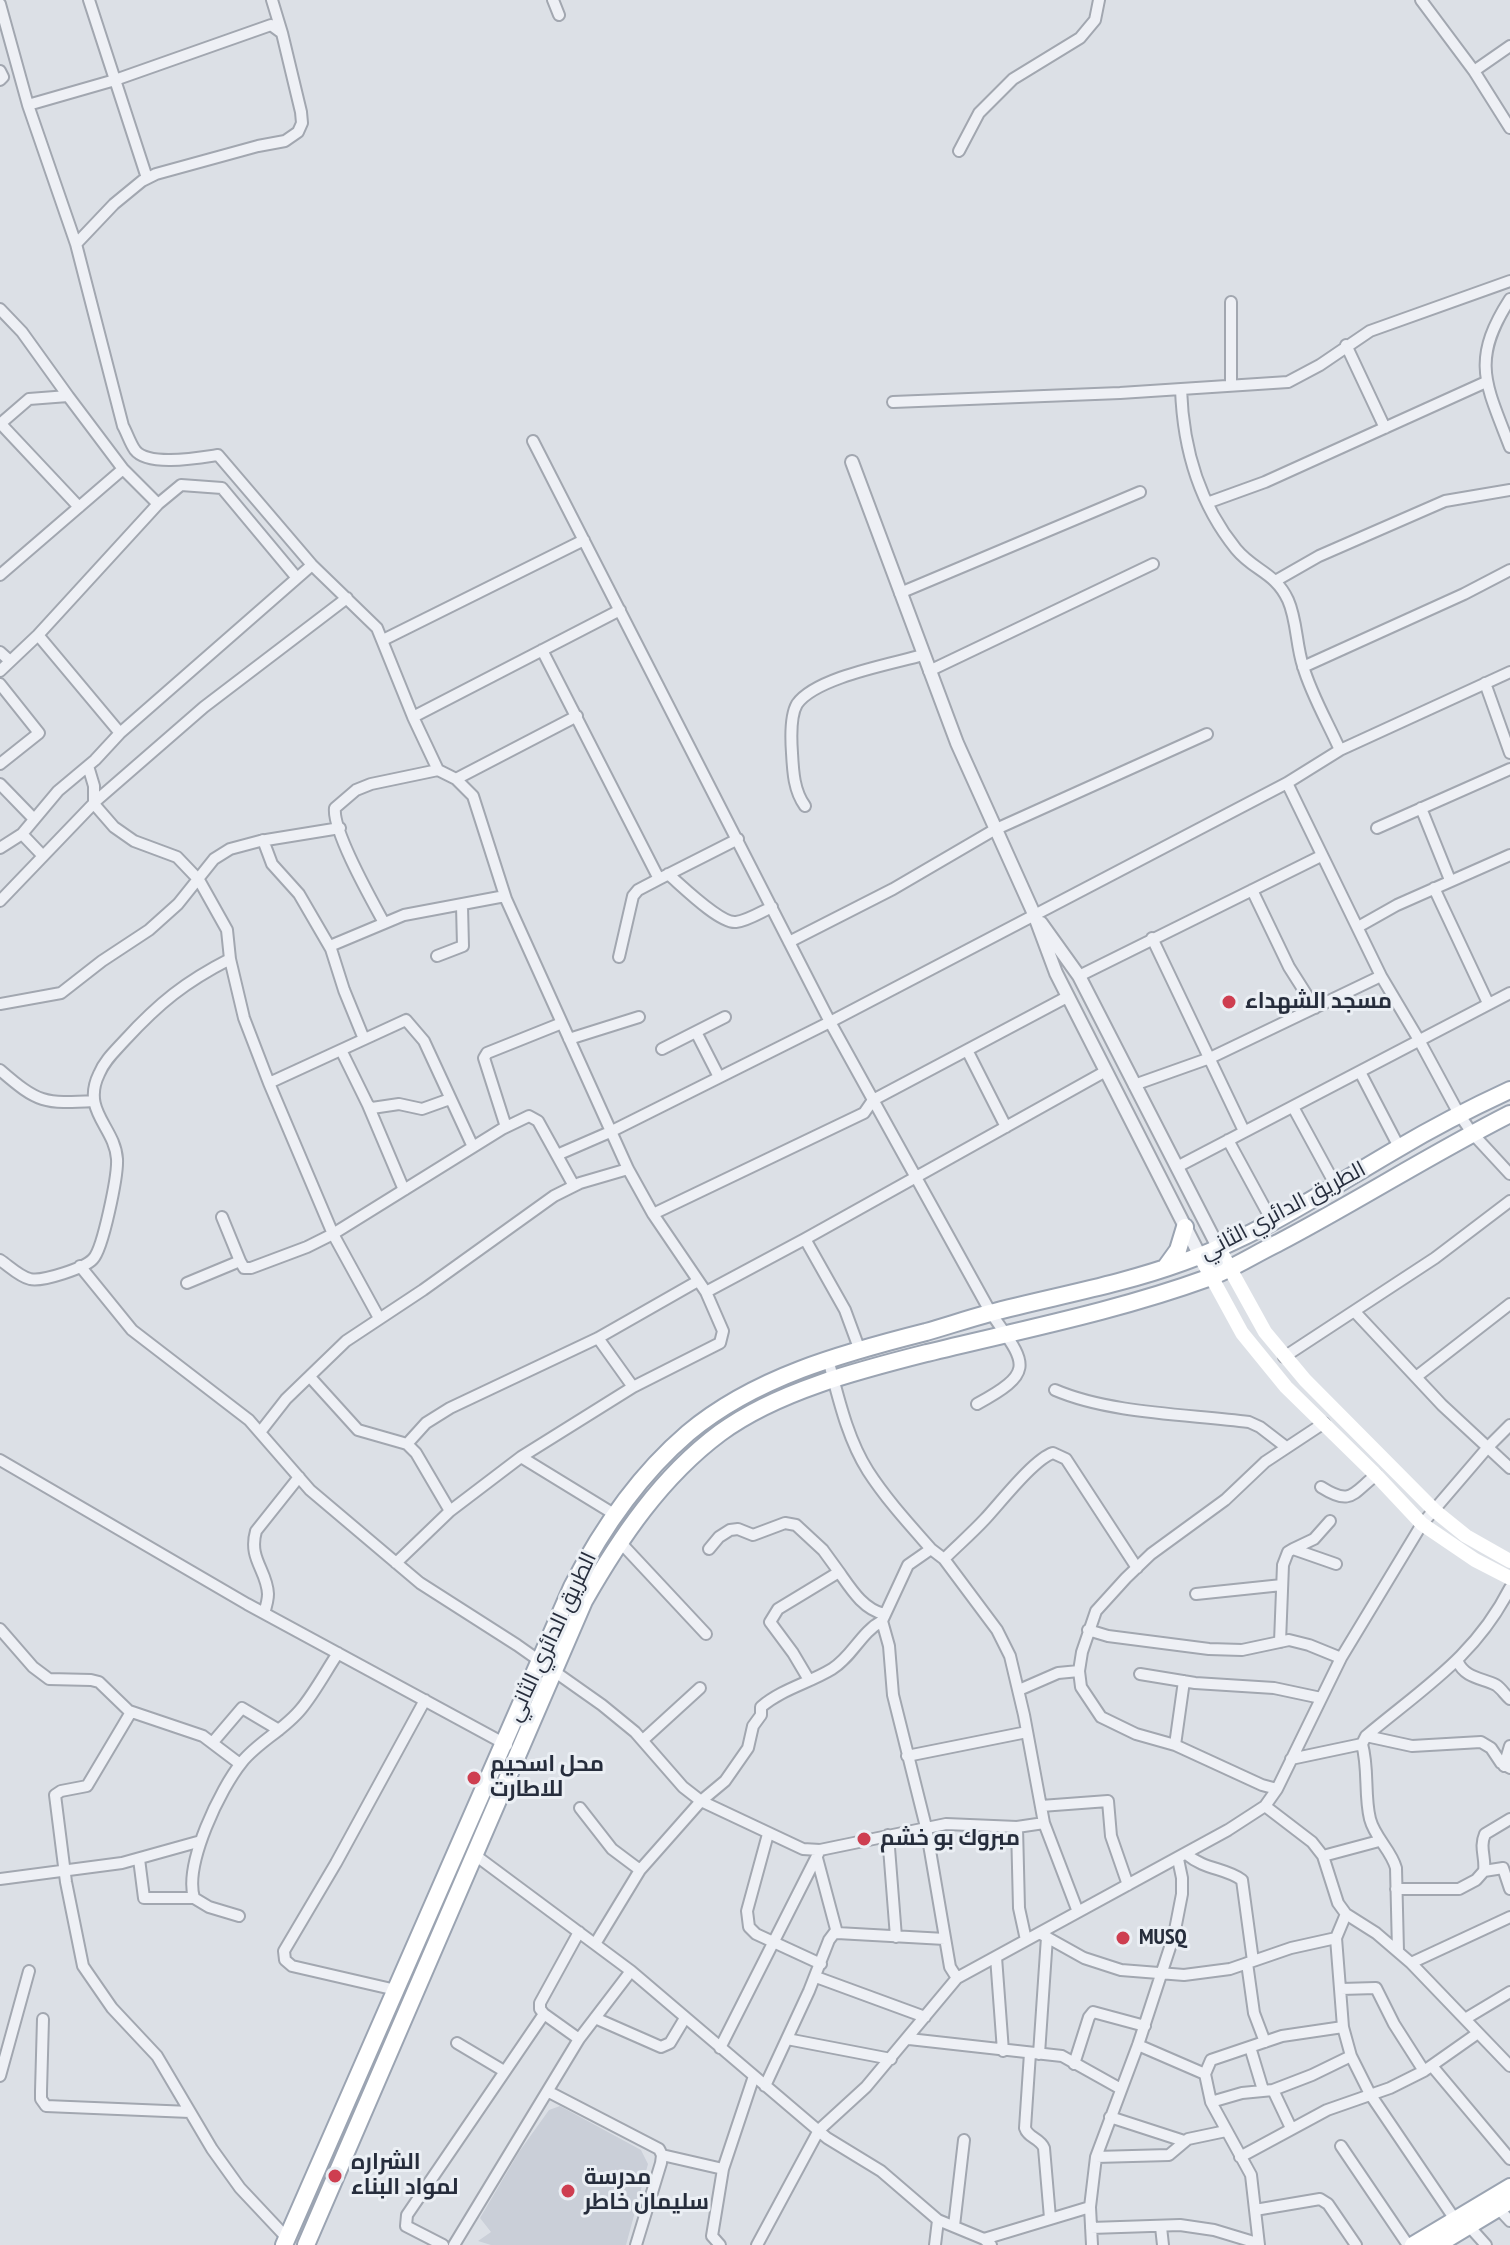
<!DOCTYPE html>
<html>
<head>
<meta charset="utf-8">
<style>
  body { margin:0 }
  canvas { display:block; background:#dce0e6 }
</style>
</head>
<body>
<canvas width="1510" height="2245"></canvas>
<script>
const ctx = document.querySelector('canvas').getContext('2d');
ctx.lineJoin = 'round';
function fillPath(path, color) { ctx.fillStyle = color; ctx.fill(path, 'evenodd'); }
function trace(path, color, width, dash) { ctx.strokeStyle = color; ctx.lineWidth = width; ctx.lineCap = dash ? 'butt' : 'round'; ctx.setLineDash(dash || []); ctx.stroke(path); }
function drawText(font, color, halo, rows, align = 'center') {
  ctx.font = font + ' "PT Sans Narrow",Cairo,sans-serif'; ctx.lineWidth = 6; ctx.setLineDash([]); ctx.textBaseline = 'middle'; ctx.strokeStyle = halo; ctx.fillStyle = color; for (const [text, x, y, turn = 0] of rows) {
    ctx.save(); ctx.translate(x, y); ctx.rotate((+turn || 0) * Math.PI / 180); ctx.textAlign = isNaN(turn) ? turn : align; if (halo) ctx.strokeText(text, 0, 0); ctx.fillText(text, 0, 0); ctx.restore();
  }
}
fillPath(new Path2D(`
  M560 2106 641 2150 648 2164 626 2245H491L478 2241 491 2232 480 2218 519 2152 549 2110Z`), '#cacfd8');
const minor = new Path2D(`
  M89 0 147 178
  M553 0 559 15
  M1421 0 1474 71 1510 128
  M0 4 28 105 76 244 123 426C127 433 130 443 135 450 148 467 198 458 218 455L312 565 377 628 413 717 438 770 456 779 473 796 506 899 628 1169 653 1214 706 1292 805 1239 1106 1071
  M0 71 3 77 0 80
  M1474 71 1510 46
  M28 105 115 80 271 25 282 33 272 0
  M959 151 979 113 1013 79 1080 38 1095 20 1099 0
  M76 244 114 204 142 181 156 174 258 146 285 141 298 132 302 123 301 112 282 33
  M1510 299C1470 361 1486 384 1510 447
  M1231 302V385
  M0 309 22 332 68 396 29 399 0 424
  M1346 345 1385 428
  M1181 389C1183 447 1198 502 1236 549 1254 571 1275 572 1288 600 1297 620 1296 645 1303 666 1311 694 1328 723 1340 750
  M68 396 123 469 158 504
  M893 402 1120 393 1288 382 1320 365 1370 331 1510 281
  M0 423 79 507
  M533 441 830 1022 991 1313C1025 1363 1038 1371 977 1404
  M1207 503 1265 482 1486 382
  M0 575 123 469
  M1277 580 1319 556 1445 501 1510 490
  M900 593 1140 492
  M38 635 120 733
  M383 640 584 540
  M542 650 659 879 738 839
  M0 652 10 661
  M1303 667 1464 594 1510 570
  M0 671 38 635 158 504 181 485 222 488 297 578
  M929 671 1153 564
  M1485 683 1510 753
  M0 684 39 733 0 764
  M413 717 620 610
  M88 766 94 786V804L114 827 134 841 177 857 199 880 227 930 230 959 244 1018 269 1083 333 1234 379 1318
  M456 779 577 716
  M1287 783 1381 976 1419 1040 1459 1114 1472 1133 1510 1174
  M0 784 34 819
  M805 806C794 791 793 772 792 753 791 739 790 716 797 704 816 677 892 664 923 655
  M1421 808 1450 880
  M1377 828 1510 769
  M22 834 43 856
  M263 840 272 864 299 894 331 949 344 990 364 1039
  M0 848 22 834 58 791 95 760 120 733 312 565
  M668 874C681 885 720 924 736 922 747 921 761 912 772 907
  M1434 888 1488 1003
  M1252 890 1289 967 1315 1008
  M0 901 97 800 204 707 347 598
  M383 921C371 899 332 830 335 808L356 790 371 784 438 770
  M1358 927 1397 905 1510 855
  M1152 938 1244 1131
  M789 942 893 889 994 830 1207 734
  M330 946 404 915 505 896
  M437 956 463 946 462 906
  M619 957 633 896 638 890 659 879
  M1079 976 1321 856
  M0 1004 61 993 102 961 149 930 178 904 214 859 230 849 260 841 340 828
  M696 1032 719 1077
  M569 1039 639 1017
  M662 1049 725 1017
  M341 1050 368 1105 372 1108 399 1104 422 1109 450 1099
  M967 1050 1006 1127
  M0 1070C38 1103 44 1104 94 1101
  M1360 1072 1399 1147
  M269 1083 406 1020 424 1041 473 1147
  M1134 1085 1210 1058 1381 976
  M368 1105 404 1190
  M1293 1107 1336 1186
  M506 1127 484 1058 487 1053 562 1023
  M1228 1140 1272 1221
  M557 1155 610 1132 830 1022 1287 783 1340 750 1510 672
  M1177 1167 1510 993
  M653 1214 864 1113 873 1100 1067 997
  M222 1217 240 1261 244 1268H251L307 1247 333 1234 502 1129 529 1116 538 1121 574 1186
  M805 1239 845 1310 859 1348
  M0 1260C9 1266 20 1277 30 1279 42 1282 85 1268 93 1259 103 1249 118 1175 117 1159 115 1127 81 1111 99 1074 104 1061 115 1051 125 1040 159 1003 185 982 230 959
  M80 1266 132 1330 249 1420 310 1490 420 1583 517 1645 602 1705 635 1732 683 1787 701 1801 803 1849 820 1850 946 1824 1017 1827 1044 1823
  M187 1283 240 1261
  M1355 1312 1442 1405 1510 1468
  M598 1338 633 1387
  M1284 1357 1435 1258 1510 1201
  M828 1359C838 1396 847 1438 868 1471 886 1499 909 1524 931 1549L908 1565 882 1621 889 1646 893 1695 926 1827 950 1967 957 1978
  M310 1377 358 1430 407 1444 416 1453 450 1511
  M1416 1377 1510 1304
  M1055 1390C1111 1414 1188 1414 1249 1422L1260 1427 1286 1447
  M261 1431 286 1399 346 1341 423 1290 554 1196 580 1183 628 1169
  M407 1444 426 1423 450 1408 598 1338 698 1281
  M521 1457 614 1514
  M0 1460 247 1604 507 1745
  M1321 1487C1351 1506 1352 1494 1376 1475
  M1330 1521 1314 1539 1293 1549 1336 1564
  M620 1542 706 1634
  M709 1549 719 1537 730 1530 738 1529 753 1535 785 1523 796 1525 823 1550 839 1572
  M931 1549 944 1559 997 1630 1010 1656 1024 1715 1044 1823 1078 1912
  M944 1559C957 1546 972 1533 985 1519 1000 1503 1034 1459 1053 1453L1066 1459 1137 1568
  M396 1563 450 1511 521 1457 633 1387 720 1343 723 1331 706 1292
  M1196 1594 1282 1585
  M264 1613C266 1607 268 1600 268 1594 267 1570 248 1559 256 1531L299 1477
  M0 1629 33 1667 49 1679 91 1680 99 1682 129 1711 203 1736 240 1764
  M1088 1630 1108 1636 1209 1649 1242 1650 1289 1640 1309 1645 1341 1658
  M1280 1642 1283 1565 1288 1552 1293 1549
  M1458 1662C1465 1678 1482 1678 1496 1685 1502 1689 1505 1695 1510 1699
  M1140 1674 1195 1683 1274 1688 1321 1698
  M809 1680 793 1653 770 1622 778 1609 839 1572C851 1589 863 1609 884 1614
  M1019 1690 1058 1673 1079 1671
  M131 1712 87 1786 61 1791 55 1795 66 1882 83 1966 112 2008 157 2056 212 2149 240 2188 287 2238
  M1366 1736 1412 1746 1481 1742 1491 1748 1501 1763 1510 1768
  M643 1740 700 1688
  M213 1742 242 1708 279 1730
  M1362 1744C1369 1769 1364 1795 1370 1819 1375 1838 1391 1850 1396 1868L1398 1951
  M1175 1745 1184 1681
  M907 1756 1027 1732
  M1291 1759 1362 1744 1366 1736C1423 1688 1475 1657 1510 1588
  M1504 1766 1510 1746
  M1277 1789 1262 1785 1175 1745 1136 1734 1101 1717 1081 1687 1079 1671 1082 1652 1096 1611 1126 1578 1151 1554 1225 1500 1265 1462 1324 1423
  M1041 1806 1108 1801 1111 1836 1128 1885
  M1265 1806 1312 1842 1323 1856 1338 1903 1346 1914 1376 1933 1411 1963 1510 2066
  M580 1808 612 1849 640 1870
  M1017 1827 1019 1908 1026 1940
  M768 1834 747 1911 749 1927 756 1934 821 1964
  M888 1835 896 1937
  M1186 1854C1205 1870 1226 1868 1242 1880L1253 1961
  M475 1855 631 1971 827 2138 881 2171 938 2220 984 2239 991 2245
  M1323 1856 1379 1841
  M817 1858 837 1933 945 1939
  M139 1859 144 1898H194
  M1484 1871 1503 1868 1510 1889
  M0 1879 122 1863 201 1841
  M1396 1889H1459L1476 1880 1484 1871C1486 1857 1479 1848 1485 1834L1510 1819
  M1346 1914 1336 1938 1343 2027 1351 2056 1370 2094 1454 2218
  M239 1916 209 1907 194 1898C184 1864 220 1789 242 1762 258 1742 284 1730 301 1709 315 1692 326 1671 338 1653
  M1041 1934 1084 1958 1121 1970 1184 1975 1230 1969 1291 1948 1336 1938
  M595 1944 640 1870 701 1801 725 1781 748 1748 753 1726 761 1715V1707C782 1689 809 1683 832 1669 852 1657 861 1632 882 1621
  M996 1957 1003 2051
  M1247 1963 1254 2013 1265 2042
  M1411 1963 1510 1917
  M816 1977 925 2017
  M1341 1989 1376 1988 1394 2024 1424 2071
  M396 1990 292 1966 285 1960 284 1951 336 1863 425 1700
  M544 2014 540 2009V2003L579 1932
  M595 2018 661 2047 670 2043 685 2018
  M43 2019 41 2091V2099L46 2106 190 2112
  M1465 2019 1510 1992
  M787 2039 891 2059
  M909 2039 1062 2056 1121 2089
  M457 2043 504 2071
  M1138 2045 1205 2074 1211 2102 1251 2175 1259 2245
  M1250 2047 1263 2090
  M720 2048 820 1850
  M1030 2053 1025 2128C1028 2138 1040 2138 1044 2148L1050 2218
  M1039 2054 1047 1937
  M1074 2064 1089 2017 1093 2012 1145 2026
  M1432 2066 1510 2159
  M1205 2074 1211 2060 1282 2036 1343 2027
  M0 2076 29 1971
  M765 2086 809 1991 829 1940 835 1932
  M549 2092 659 2149 662 2155 661 2163 636 2245
  M1211 2102 1242 2093 1273 2090
  M1110 2117 1184 2141
  M1291 2128 1273 2090 1312 2075 1351 2056
  M1341 2146 1408 2245
  M662 2155 723 2169
  M1096 2157 1169 2155 1188 2139 1226 2131
  M1240 2157 1327 2110 1390 2088 1424 2071 1478 2033
  M1498 2208 1510 2221
  M1255 2210 1320 2199 1328 2204 1356 2245
  M1468 2225 1486 2245
  M954 2226 964 2140
  M1161 2227 1163 2245
  M1091 2228 1180 2225 1214 2230 1257 2243
  M984 2239 1090 2207
  M443 2245 406 2226 407 2215 544 2014 579 2039
  M454 2245 579 2039 631 1971
  M720 2245 712 2236 723 2169 754 2076
  M757 2245 819 2130 866 2087 957 1978 1228 1830 1265 1806 1277 1789 1341 1658 1422 1524 1488 1447 1510 1425
  M935 2245 938 2220
  M1092 2245 1090 2207 1096 2157 1138 2045 1174 1935 1182 1894V1878L1178 1859`);
const tertiary = new Path2D(`
  M852 462 957 743 1034 914 1056 973 1200 1256
  M1041 923 1079 976 1218 1247`);
const primary = new Path2D(`
  M1165 1268 1178 1250 1185 1227
  M284 2245 572 1587C601 1530 639 1475 688 1433 755 1377 843 1353 926 1332 947 1326 968 1319 990 1313 1055 1296 1120 1285 1183 1262 1259 1236 1328 1189 1397 1149 1434 1127 1471 1108 1510 1090
  M306 2245 584 1601C620 1538 661 1477 720 1433 777 1391 860 1370 927 1353 1021 1330 1117 1311 1208 1278 1232 1269 1255 1254 1278 1243 1356 1202 1431 1154 1510 1114
  M1413 2245 1510 2187
  M1437 2245 1510 2201`);
trace(minor, '#a2a7b0', 14);
trace(tertiary, '#a2a7b0', 16);
trace(primary, '#9ba4b2', 20);
trace(minor, '#eef0f5', 10);
trace(tertiary, '#eef0f5', 12);
trace(new Path2D(`
  M1218 1247 1265 1332 1305 1380 1435 1511 1466 1536 1510 1561
  M1200 1256 1242 1333 1286 1387 1376 1475 1422 1524 1475 1560 1510 1578`), '#fff', 14);
trace(primary, '#fff', 16);
for (const [x, y, r, color] of [
  [1229,1002,8,"#ce3e50"],
  [474,1778,8,"#ce3e50"],
  [864,1839,8,"#ce3e50"],
  [1123,1938,8,"#ce3e50"],
  [335,2176,8,"#ce3e50"],
  [568,2191,8,"#ce3e50"]
]) { const dot = new Path2D(); dot.arc(x, y, r, 0, 2 * Math.PI); ctx.fillStyle = color; ctx.fill(dot); trace(dot, '#ebeff4', 3); }
drawText('bold 22px', '#262d3c', '#ebeff4', [
  ["مسجد الشهداء",1245,1002],
  ["محل اسحيم",490,1765],
  ["للاطارت",490,1790],
  ["مبروك بو خشم",880,1839],
  ["MUSQ",1139,1938],
  ["الشراره",351,2163],
  ["لمواد البناء",351,2188],
  ["مدرسة",584,2178],
  ["سليمان خاطر",584,2203]
], 'left');
drawText('22px', '#262d3c', '#ebeff4', [
  ["الطريق الدائري الثاني",1283,1211,-28],
  ["الطريق الدائري الثاني",552,1637,-65]
]);
</script>
</body>
</html>
